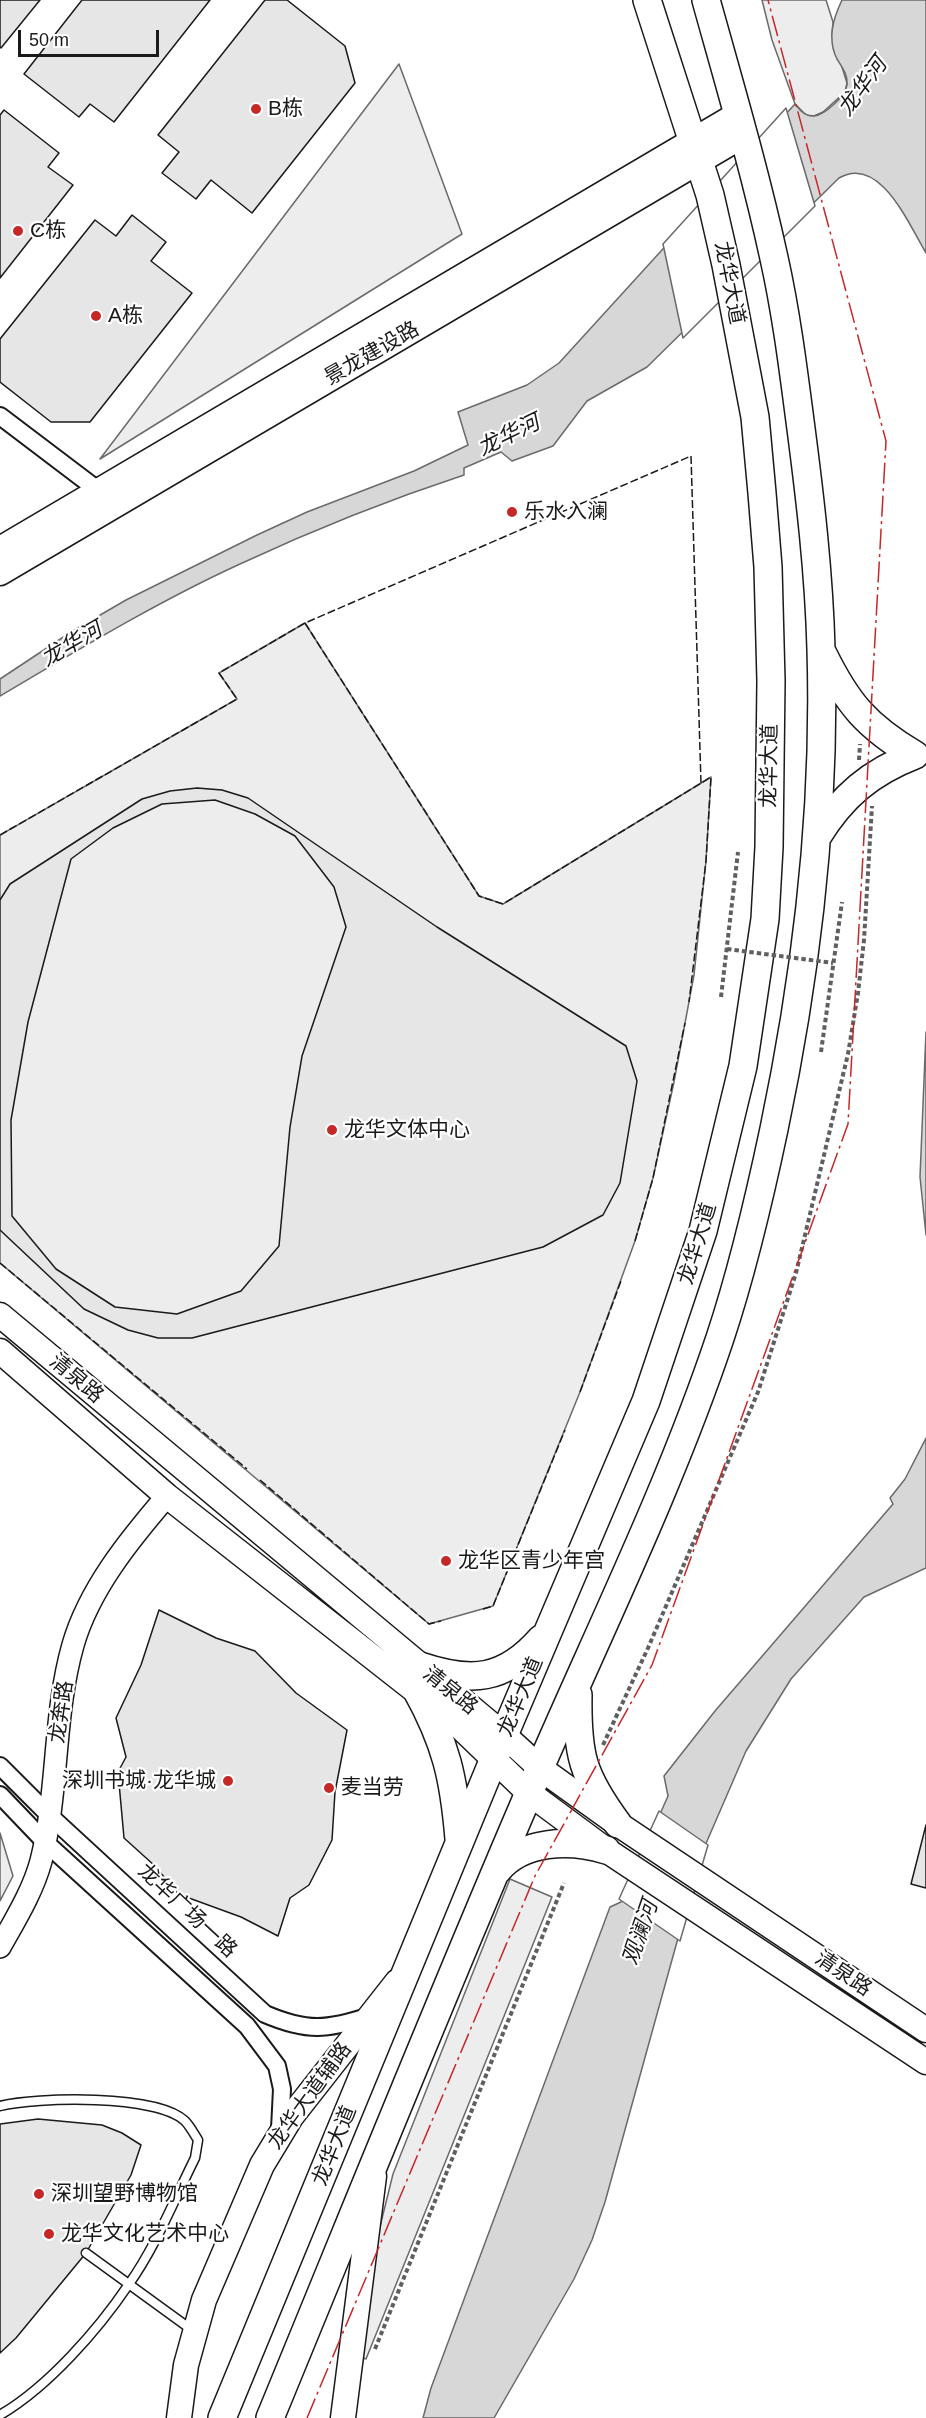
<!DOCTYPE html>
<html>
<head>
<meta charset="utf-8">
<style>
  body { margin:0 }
  #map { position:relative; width:926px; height:2418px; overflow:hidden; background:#fff; font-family:Helvetica,sans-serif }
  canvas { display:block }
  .scale { position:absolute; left:18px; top:30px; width:141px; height:27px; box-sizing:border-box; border:3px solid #1a1a1a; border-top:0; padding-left:8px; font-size:18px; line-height:21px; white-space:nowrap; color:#1a1a1a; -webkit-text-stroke:4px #fff; paint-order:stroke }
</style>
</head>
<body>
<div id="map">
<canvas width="926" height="2418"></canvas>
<div class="scale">50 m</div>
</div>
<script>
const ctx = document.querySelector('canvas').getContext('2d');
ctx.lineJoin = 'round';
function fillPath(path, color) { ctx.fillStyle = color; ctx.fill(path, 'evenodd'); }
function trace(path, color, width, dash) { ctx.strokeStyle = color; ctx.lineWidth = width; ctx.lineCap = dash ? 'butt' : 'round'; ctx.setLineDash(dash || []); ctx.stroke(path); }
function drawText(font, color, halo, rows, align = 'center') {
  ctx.font = font + ' Helvetica,"Noto Sans SC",sans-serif'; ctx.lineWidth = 4.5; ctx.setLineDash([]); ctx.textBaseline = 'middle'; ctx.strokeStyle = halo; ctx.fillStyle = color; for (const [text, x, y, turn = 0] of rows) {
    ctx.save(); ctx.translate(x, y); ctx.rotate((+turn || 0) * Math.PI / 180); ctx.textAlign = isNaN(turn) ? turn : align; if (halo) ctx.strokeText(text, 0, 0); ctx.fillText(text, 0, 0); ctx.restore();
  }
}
const built = new Path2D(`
  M762 0H826L833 22 832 35 847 83 845 92 823 112 814 116 806 115 795 104 772 40Z
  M399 64 462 234 100 459Z
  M305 623 479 896 503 904 711 777 706 861 694 975 674 1082 653 1178 635 1241 580 1392 493 1606 429 1624 0 1263V835L237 699 219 673Z
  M0 1833 13 1876 0 1901Z
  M510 1879 552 1897 366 2359 360 2357 375 2247 393 2174Z`);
fillPath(built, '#ededed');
trace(built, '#6a6a6a', 1.5);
const water = new Path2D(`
  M842 0H926V253C909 225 880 154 839 178L647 367 587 401 553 446 512 461 501 452 464 468V475C388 500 313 530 240 564 157 602 78 650 0 696V679L71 632 126 600 257 535 307 512 414 471 468 445 458 412 527 385 559 363 795 104C799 109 805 117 814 116 825 115 845 96 847 85 848 75 842 67 837 59 827 39 833 19 842 0Z
  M926 1032V1235L920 1177Z
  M926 1438V1568L864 1597 791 1679 746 1751 701 1855 605 2202 592 2240 574 2279 494 2418H423L431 2388 610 1907 621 1902 668 1796 664 1776 715 1711 893 1504 890 1498 905 1479Z`);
fillPath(water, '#d7d7d7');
trace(water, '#6a6a6a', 1.5);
const pier = new Path2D(`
  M786 108 815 206 683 338 663 244Z
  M659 1811 708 1845 680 1941 619 1899Z`);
fillPath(pier, '#fff');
trace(pier, '#6a6a6a', 1.5);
const building = new Path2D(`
  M0 0H40L1 48 0 47Z
  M82 0H210L114 122 90 104 79 117 24 74Z
  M265 0H287L345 46 355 83 252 213 211 180 196 199 162 173 179 152 158 135Z
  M4 110 59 153 48 167 73 185 0 278V115Z
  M132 215 166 242 151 261 192 293 90 422H51L0 382V339L95 220 116 236Z
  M197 788 222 790 248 798 437 927 626 1046 637 1081 620 1183 603 1215 543 1247 192 1338H158L128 1330 84 1309 0 1230V900L10 884 142 799 170 791ZM215 800 255 814 295 836 334 887 346 927 302 1056 290 1127 279 1246 241 1291 177 1314 115 1307 56 1269 12 1216 11 1120 28 1022 71 859 113 828 162 804Z
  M159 1610 216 1638 255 1651 296 1693 347 1730 335 1792 332 1840 309 1885 290 1898 278 1936 241 1917 178 1894 155 1866 124 1838 118 1772 126 1757 116 1718 141 1665Z
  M926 1825V1888L911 1884Z
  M38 2119 102 2125 122 2133 141 2145 131 2175 86 2253 16 2338 0 2353V2124Z`);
fillPath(building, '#e6e6e6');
trace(building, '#1a1a1a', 1.5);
const service = new Path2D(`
  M0 2106C36 2097 157 2094 185 2121 190 2126 194 2134 198 2140L195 2158C174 2200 156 2246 129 2284 98 2330 48 2387 0 2415
  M86 2253 192 2330`);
const minor = new Path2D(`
  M0 416 99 491
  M0 1766 50 1816 265 2014C307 2032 327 2030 370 2016
  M0 1795 45 1842 247 2026 277 2066 282 2089 280 2129`);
const tertiary = new Path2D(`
  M0 1947C15 1920 33 1891 41 1861 59 1790 53 1715 73 1645 89 1589 130 1539 167 1496`);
const secondary = new Path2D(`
  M0 549 738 114
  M0 573 744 135
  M0 1315 505 1736 540 1768 618 1824 926 2030
  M0 1351 167 1496 454 1721 529 1793 606 1850 926 2062
  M179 2418 186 2365 204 2300 262 2165 291 2117 397 1982
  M343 2418 374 2176`);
const primary = new Path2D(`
  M823 654C847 703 867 727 915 755
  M817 837C842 796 871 772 915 755
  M420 1666C471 1683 504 1681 541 1639
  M416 1689C446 1743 454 1778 459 1839
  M578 1695C577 1755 582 1775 618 1824
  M497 1871C522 1840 570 1839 606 1850
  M222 2418 493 1761 646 1401 703 1231 743 1066 765 919 769 847 771 681 768 567 762 493 755 417 726 265 710 195 647 0
  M270 2418C354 2214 436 2010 523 1807 589 1651 666 1499 720 1338 743 1269 759 1200 774 1129 807 972 826 810 821 649 819 573 810 497 800 421 793 367 786 312 774 258 755 171 730 86 706 0`);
trace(service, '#1a1a1a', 11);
trace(minor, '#1a1a1a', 20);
trace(tertiary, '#1a1a1a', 24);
trace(secondary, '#1a1a1a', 27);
trace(primary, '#1a1a1a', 30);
trace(new Path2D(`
  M859 760 860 744
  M721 997 738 852
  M821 1052 842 902
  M603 1745 648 1648 758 1392 796 1273 848 1054 858 993 864 940 872 806
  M375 2349 564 1883`), '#5f5f5f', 4, [4.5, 3]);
trace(service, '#fff', 8);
trace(minor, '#fff', 16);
trace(tertiary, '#fff', 21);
trace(secondary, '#fff', 24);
trace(primary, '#fff', 27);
trace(new Path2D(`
  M727 949 833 963`), '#5f5f5f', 4, [4.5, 3]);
trace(new Path2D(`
  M305 623 479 896 503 904 711 777 706 861 689 1002
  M0 835 237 699 219 673 305 623 691 456 701 783
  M635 1241 653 1178 685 1023
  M0 1263 247 1469
  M580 1392 621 1281
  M260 1480 429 1624 441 1621
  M483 1609 493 1606 565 1430`), '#1a1a1a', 1.5, [8, 3]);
trace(new Path2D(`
  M307 2418 535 1876 652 1665 848 1124 886 441 768 0`), '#c62828', 1.5, [21, 4.5, 3, 4.5]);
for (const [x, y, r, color] of [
  [256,109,6,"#c62828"],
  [18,231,6,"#c62828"],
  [96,316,6,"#c62828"],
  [512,512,6,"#c62828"],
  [332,1130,6,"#c62828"],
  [446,1561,6,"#c62828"],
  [228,1781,6,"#c62828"],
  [329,1788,6,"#c62828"],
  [39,2194,6,"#c62828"],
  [49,2234,6,"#c62828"]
]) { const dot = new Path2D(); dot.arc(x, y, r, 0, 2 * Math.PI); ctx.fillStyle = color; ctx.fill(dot); trace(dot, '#fff', 2); }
drawText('21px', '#1a1a1a', '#fff', [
  ["B栋",268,109],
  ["C栋",30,231],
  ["A栋",108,316],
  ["乐水入澜",524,512],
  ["龙华文体中心",344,1130],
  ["龙华区青少年宫",458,1561],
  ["深圳书城·龙华城",216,1781,"right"],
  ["麦当劳",341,1788],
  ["深圳望野博物馆",51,2194],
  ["龙华文化艺术中心",61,2234]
], 'left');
drawText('21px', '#1a1a1a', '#fff', [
  ["龙华大道",729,283,79],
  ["景龙建设路",372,354,-30],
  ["龙华大道",770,766,-89],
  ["龙华大道",698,1244,-73],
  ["清泉路",76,1379,40],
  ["清泉路",450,1691,39],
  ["龙华大道",521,1697,-67],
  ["龙奔路",62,1712,-82],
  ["龙华广场一路",187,1911,43],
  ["清泉路",843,1974,34],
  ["龙华大道辅路",310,2096,-54],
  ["龙华大道",335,2146,-68]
]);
drawText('italic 22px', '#1a1a1a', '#fff', [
  ["龙华河",863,87,-54],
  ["龙华河",509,436,-26],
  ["龙华河",72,645,-30],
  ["观澜河",641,1933,-71]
]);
</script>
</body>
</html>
